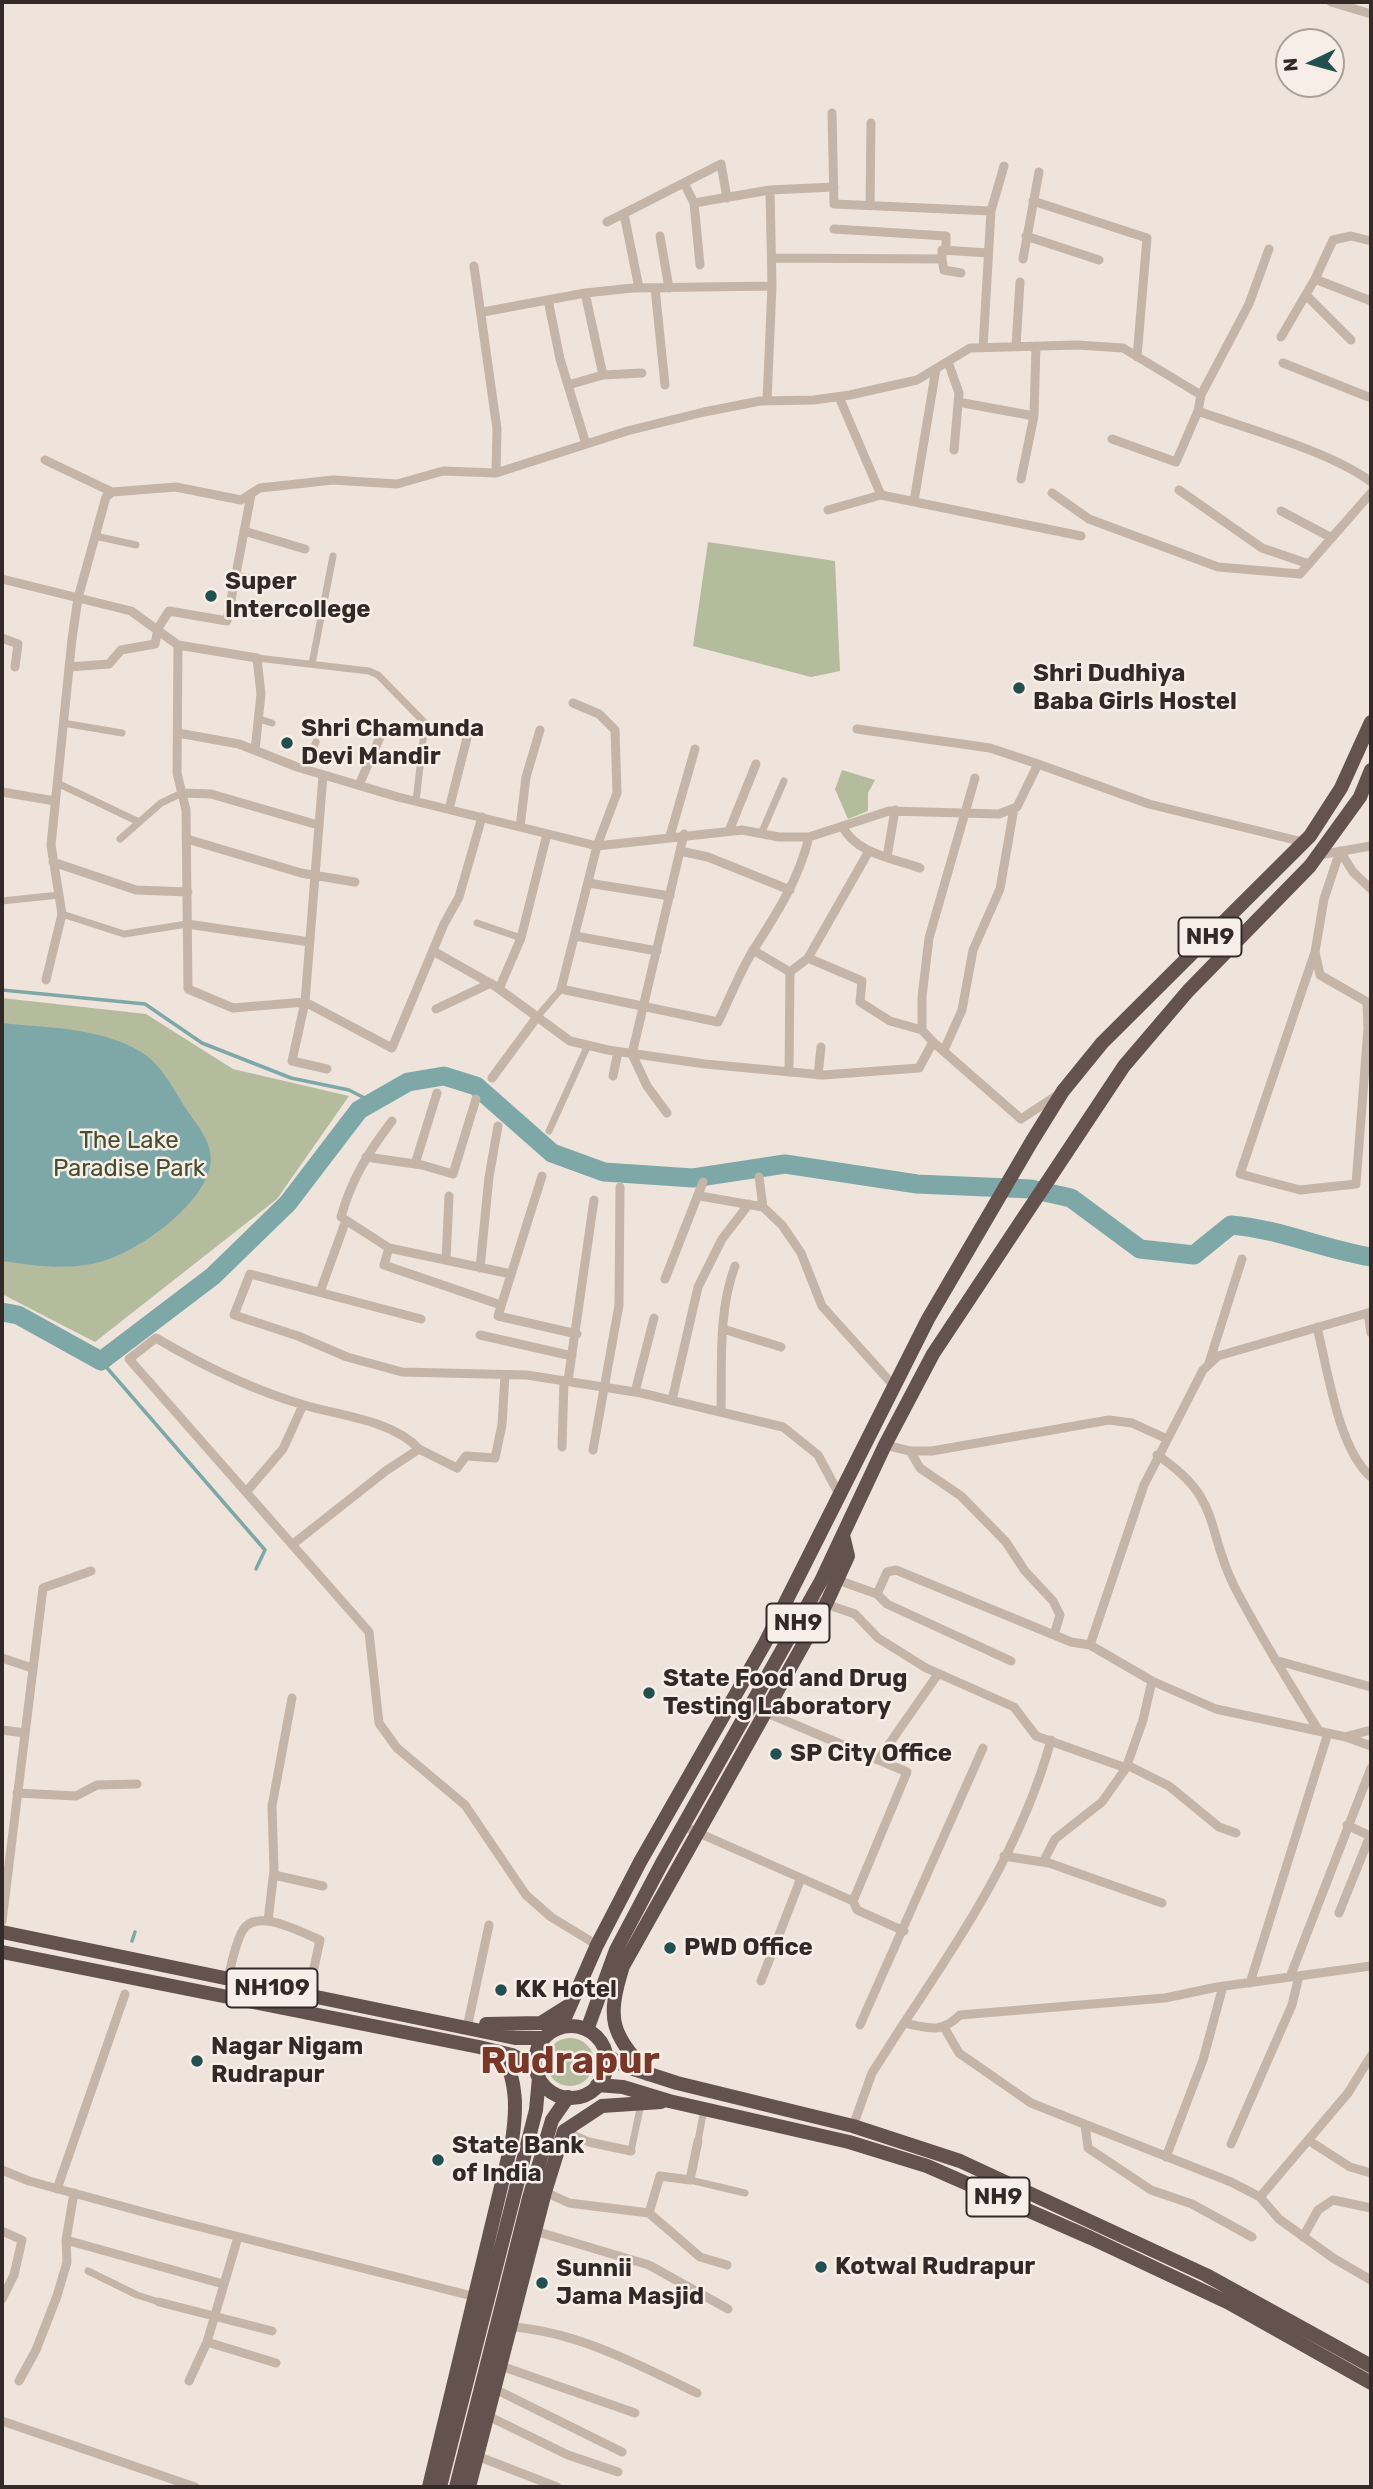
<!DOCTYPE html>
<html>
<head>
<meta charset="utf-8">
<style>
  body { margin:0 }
  #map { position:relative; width:1373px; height:2489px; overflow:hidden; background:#efe4db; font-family:Rubik,sans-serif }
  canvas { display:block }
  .frame { position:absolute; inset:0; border:4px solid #332a28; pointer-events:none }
  .north { position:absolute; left:1275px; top:28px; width:70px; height:70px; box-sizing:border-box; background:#f7eee7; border:2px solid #a9a09b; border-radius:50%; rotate:265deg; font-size:19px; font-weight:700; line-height:28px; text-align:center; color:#332a28 }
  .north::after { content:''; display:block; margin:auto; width:24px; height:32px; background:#225050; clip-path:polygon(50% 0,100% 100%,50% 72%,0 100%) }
</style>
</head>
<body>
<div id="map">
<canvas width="1373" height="2489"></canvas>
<div class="frame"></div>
<div class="north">N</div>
</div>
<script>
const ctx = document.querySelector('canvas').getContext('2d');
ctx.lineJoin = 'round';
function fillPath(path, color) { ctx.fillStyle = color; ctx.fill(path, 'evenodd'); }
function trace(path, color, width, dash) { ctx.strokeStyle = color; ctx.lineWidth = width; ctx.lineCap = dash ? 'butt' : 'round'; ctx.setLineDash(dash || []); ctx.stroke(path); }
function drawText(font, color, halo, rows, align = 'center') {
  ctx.font = font + ' Rubik,sans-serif'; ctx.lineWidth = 5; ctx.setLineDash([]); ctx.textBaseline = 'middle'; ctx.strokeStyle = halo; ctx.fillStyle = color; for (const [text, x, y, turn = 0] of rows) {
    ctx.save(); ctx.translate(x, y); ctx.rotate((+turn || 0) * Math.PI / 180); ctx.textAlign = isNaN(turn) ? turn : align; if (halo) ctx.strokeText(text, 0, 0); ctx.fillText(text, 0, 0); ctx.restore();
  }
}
fillPath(new Path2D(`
  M708 542 835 561 840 671 811 677 693 646Z
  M842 770 875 780 868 793V811L848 819 835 789Z
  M2 998 146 1014 233 1069 349 1096 277 1199 95 1342 2 1294Z
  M546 2062a24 24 0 1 1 48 0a24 24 0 1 1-48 0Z`), '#b4bc9d');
fillPath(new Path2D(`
  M2 1023C48 1028 100 1027 141 1052 162 1064 174 1091 187 1110 198 1127 215 1145 210 1167 201 1208 131 1258 91 1264 61 1270 32 1265 2 1261Z`), '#7da8a7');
trace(new Path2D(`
  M2 990 145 1004 202 1043 291 1078 349 1090 372 1102
  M101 1361 265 1550 256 1569
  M132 1941 135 1932`), '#7da8a7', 3.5);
trace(new Path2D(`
  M2 1312 18 1315 101 1361 213 1276 288 1203 359 1110 408 1082 444 1076 476 1086 552 1153 604 1172 693 1178 785 1164 917 1184 1031 1189 1071 1198 1140 1249 1194 1255 1231 1225C1279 1229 1323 1249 1371 1257`), '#7da8a7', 19);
trace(new Path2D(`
  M95 536 136 545
  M257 658 369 671 378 675 425 723 416 801
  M312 664 333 556
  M259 719 272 723
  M63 723 122 733
  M304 770 316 742
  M57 783 139 822
  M761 834 784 781
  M120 839 161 803 182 793
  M2 901 59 895
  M62 914 124 934 187 924
  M477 923 521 938
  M537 1017 561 989
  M549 1131 588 1045
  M698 2141 704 2109
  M631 2151 641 2104
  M690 2180 745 2193
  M88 2271 137 2295 159 2302`), '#c5b4a8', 7);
trace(new Path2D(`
  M1331 2 1371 14
  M832 113 834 204 991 211
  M684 183 694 203 700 265
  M1033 201 1147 238 1137 357
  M694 203 770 190 834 187
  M870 205 871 123
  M624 214 639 288
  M607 222 721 164 727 198
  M834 229 946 236V250
  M660 236 669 288
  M1026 236 1099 260
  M772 258 942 259V250L988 253
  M942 259 944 270 961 273
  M1023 259 1039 172
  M474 266 497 429 496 473
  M1315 279 1371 301
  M655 288 665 385
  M585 293 603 375
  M1306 295 1351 340
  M548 300 560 359 586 444
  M483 312 585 293 633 288 772 286
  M1281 337 1315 279 1333 240 1351 236 1371 241
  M1016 346 1020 282
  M983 348 991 211 1004 166
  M948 362 959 393 954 450
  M1283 363 1371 398
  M568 385 603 375 642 373
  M1201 395 1249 304 1269 249
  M839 397 881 495 1081 536
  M767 401 772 286 770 190
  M958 402 1034 416
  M1112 439 1176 462 1198 411
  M45 460 112 492
  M1021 479 1034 416 1036 346
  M1179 490 1262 548 1309 564
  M1052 493 1089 519 1218 567 1300 574 1371 493
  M914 501 936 369
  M828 510 881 495
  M1281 511 1332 538
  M244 531 305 549
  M235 576 278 585
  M2 579 131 611 178 645 177 773 186 810 188 989 233 1008 305 1002 392 1048 444 924 459 897 482 817
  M2 638 18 644 15 667
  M178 645 257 658 261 694 255 750
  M69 667 109 664 121 650 155 644 158 628 169 611 227 621 251 495
  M573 703 599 714 615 730 617 793 597 846 561 989 718 1022C730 998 740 971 754 949 777 913 799 879 809 837
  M857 729 990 748 1038 764
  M178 733 239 744 297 767 398 797 597 846 742 830 779 837H809L889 811 999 814 1017 807 1038 764 1149 804 1303 842
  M323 775 305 1002 292 1061 327 1069
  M359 785 384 728
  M2 792 55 801
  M182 793 211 794 318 825
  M449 809 467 738
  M842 826C857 854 892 858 920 868
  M520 827 526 777 540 730
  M729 831 756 764
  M670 836 695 749
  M187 839 301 873 355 882
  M680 851 708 857 790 890
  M1340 851 1353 872 1371 889
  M1319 855 1371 846
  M887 857 895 810
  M53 862 136 890 188 892
  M588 883 670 896
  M187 924 310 942
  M575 936 657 951
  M753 950 790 972 789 1072
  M433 951 495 986 570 1041 608 1050 705 1064 823 1075 919 1068 933 1042 1021 1119 1056 1096
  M1315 952 1320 975 1367 1002 1368 1028 1356 1184 1300 1190 1240 1174 1315 952 1324 899 1340 851
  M808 958 862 981 860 1002 890 1021 922 1030 933 1042
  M790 972 808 958 869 851
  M46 980 62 914 51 845 72 639 78 598 106 497 112 492 176 487 241 500 260 488 333 480 397 484 443 471 496 473 627 431 704 412 760 401 814 400 850 395 917 380 970 348 1078 345 1123 348 1201 395 1198 411C1247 429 1332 452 1371 482
  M499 989 521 938 547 834
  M436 1009 491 983
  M922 1030V997L929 938 975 778
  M944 1050 962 1010 973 950 1000 889 1014 808
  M818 1075 821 1047
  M613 1076 618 1052
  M492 1078 537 1017
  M667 1113 647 1086 632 1054 684 834
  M392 1121C369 1151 351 1180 341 1217L389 1248 511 1274
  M366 1157 422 1165 453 1174 476 1099
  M415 1164 437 1093
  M542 1176 498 1316 577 1334
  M759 1177 763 1207
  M700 1196 763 1207 782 1225 801 1253 822 1306 894 1386
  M389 1248 384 1265 501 1305
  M446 1260 449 1196
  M480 1268 489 1177 498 1126
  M665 1279 703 1182
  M320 1292 346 1220
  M1368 1313 1371 1333
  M421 1319 250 1274 234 1315 298 1336 347 1357 402 1372 527 1375 641 1393 783 1427 818 1455 840 1496
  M1317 1327C1328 1371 1338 1448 1371 1477
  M723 1329 781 1347
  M480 1335 572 1356
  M1209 1363 1242 1259
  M568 1381 594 1200
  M635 1392 654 1318
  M672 1400 698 1287 722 1239 749 1204
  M721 1412C722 1364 718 1311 735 1266
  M885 1445 910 1451H932L1109 1420 1132 1423 1165 1438
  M562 1447 564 1381
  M419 1449C393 1420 340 1416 304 1405 252 1390 202 1365 156 1338L129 1359 369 1632 379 1723 397 1748 465 1805 526 1895 551 1917 597 1945
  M593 1450 619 1305 620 1187
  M910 1451 920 1468 961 1496 1006 1542 1025 1571 1053 1601 1060 1615 1054 1635
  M1157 1455C1222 1498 1205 1527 1234 1586 1260 1636 1289 1683 1319 1731
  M247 1491 283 1449 303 1405
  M293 1544 387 1470 419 1449 457 1468 466 1456 495 1458 502 1425 505 1375
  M835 1579 877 1594 887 1572 896 1570 1071 1642 1090 1645 1152 1681 1216 1709 1346 1737 1371 1746
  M877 1594 887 1604 1011 1661
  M811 1599 855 1614 878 1638 926 1668 1014 1707 1036 1736 1126 1768
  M1090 1645 1144 1485 1203 1370 1218 1356 1371 1312
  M2 1658 32 1668
  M1275 1660 1371 1687
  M760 1710 907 1772 853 1901
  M2 1730 25 1733
  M1348 1736 1371 1730
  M878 1760 938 1674
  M1127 1765 1169 1786 1219 1827 1236 1833
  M17 1793 76 1796 97 1785 137 1784
  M683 1826 853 1901 857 1910 904 1931
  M1004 1856 1049 1863 1162 1903
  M1043 1862 1055 1839 1102 1802 1126 1768 1143 1720 1152 1681
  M274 1875 323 1886
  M1339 1913 1370 1836 1347 1825
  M2 1921 43 1588 91 1571
  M268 1921 274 1870 272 1806 292 1698
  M1290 1977 1371 1768
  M228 1978C232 1963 235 1943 243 1930 257 1907 302 1933 320 1940L308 1996
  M761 1981 801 1878
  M1250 1983 1328 1733
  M904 2023C963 1935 1023 1844 1051 1740
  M860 2025 983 1748
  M944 2027 959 2053 1031 2103 1231 2182 1260 2197 1279 2219 1333 2258 1371 2280
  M467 2028 489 1925
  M1085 2125 1088 2148 1151 2190 1192 2204 1252 2237
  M853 2126 872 2073 904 2023C930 2028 940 2034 960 2015L1165 1998 1217 1987 1371 1966
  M564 2131 589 2142 631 2151
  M1308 2140 1350 2167 1371 2173
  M1231 2144 1292 2005 1299 1976
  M1166 2157 1203 2060 1223 1986
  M2 2170 29 2181 169 2219 476 2297
  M57 2189 125 1994
  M545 2192 569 2203 649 2213 700 2257 727 2265
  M1260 2197 1348 2093 1371 2056
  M649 2213 660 2176 690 2180 698 2141
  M2 2231 22 2240 14 2275 2 2299
  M535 2231 649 2265 728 2309
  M1303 2237 1318 2210 1333 2200 1371 2208
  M66 2240 223 2284
  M159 2302 272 2331
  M511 2327C576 2331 639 2365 697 2393
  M207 2342 276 2363
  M501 2366 635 2413
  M19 2381 36 2350 57 2296 67 2262 66 2240 74 2193
  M189 2381 207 2342 238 2237
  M495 2389 622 2452
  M488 2416 568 2455 618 2472
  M2 2421 195 2487
  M477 2456 557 2487`), '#c5b4a8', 9);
trace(new Path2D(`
  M2 1932 515 2038H544
  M2 1952 479 2047 512 2055 536 2068
  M486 2024 541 2023 568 2006
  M535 2062a36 36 0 1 1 72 0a36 36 0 1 1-72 0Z
  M561 2027 597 1945 640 1862 765 1643 928 1319 1032 1141 1063 1091 1102 1043 1310 836 1341 788 1371 722
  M587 2030 616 1950 662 1863 821 1581 885 1445 933 1354 1124 1066 1188 991 1310 866 1360 797 1371 770
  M605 2055 627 2067 677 2083 853 2126 960 2161 1206 2275 1371 2366
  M648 2074C611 2032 606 2021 623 1966L826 1604 848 1556 843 1535
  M597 2085 623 2087 669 2101 849 2142 927 2166 1091 2238 1229 2303 1371 2383
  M429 2487 512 2141C517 2108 517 2084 503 2053
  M440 2487 536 2110 539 2078
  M456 2487 529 2198 552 2120 568 2097
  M469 2487 545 2192 564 2131 602 2106 661 2102`), '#63524d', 14);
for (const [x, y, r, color] of [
  [211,596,7,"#225050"],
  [1019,688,7,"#225050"],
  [287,743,7,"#225050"],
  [649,1693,7,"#225050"],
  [776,1754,7,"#225050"],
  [670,1948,7,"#225050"],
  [501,1990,7,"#225050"],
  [197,2061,7,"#225050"],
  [438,2160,7,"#225050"],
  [821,2267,7,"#225050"],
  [542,2283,7,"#225050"]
]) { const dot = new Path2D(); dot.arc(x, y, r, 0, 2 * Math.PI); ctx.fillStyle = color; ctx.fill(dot); trace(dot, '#f7eee7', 2.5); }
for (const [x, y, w] of [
  [1210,937,63],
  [798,1623,63],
  [272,1988,91],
  [998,2197,63]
]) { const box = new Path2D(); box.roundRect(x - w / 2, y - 19.5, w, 39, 5); ctx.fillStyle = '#f7eee7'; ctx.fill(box); trace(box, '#332a28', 2); }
drawText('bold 23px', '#332a28', null, [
  ["NH9",1210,937],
  ["NH9",798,1623],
  ["NH109",272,1988],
  ["NH9",998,2197]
]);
drawText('bold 24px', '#332a28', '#f7eee7', [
  ["Super",225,582],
  ["Intercollege",225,610],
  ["Shri Dudhiya",1033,674],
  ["Baba Girls Hostel",1033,702],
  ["Shri Chamunda",301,729],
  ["Devi Mandir",301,757],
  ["State Food and Drug",663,1679],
  ["Testing Laboratory",663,1707],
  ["SP City Office",790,1754],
  ["PWD Office",684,1948],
  ["KK Hotel",515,1990],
  ["Nagar Nigam",211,2047],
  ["Rudrapur",211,2075],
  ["State Bank",452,2146],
  ["of India",452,2174],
  ["Kotwal Rudrapur",835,2267],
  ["Sunnii",556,2269],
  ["Jama Masjid",556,2297]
], 'left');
drawText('24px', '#454e2e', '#f7eee7', [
  ["The Lake",129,1141],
  ["Paradise Park",129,1169]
]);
drawText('bold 38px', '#79372a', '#f7eee7', [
  ["Rudrapur",570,2062]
]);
</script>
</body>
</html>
